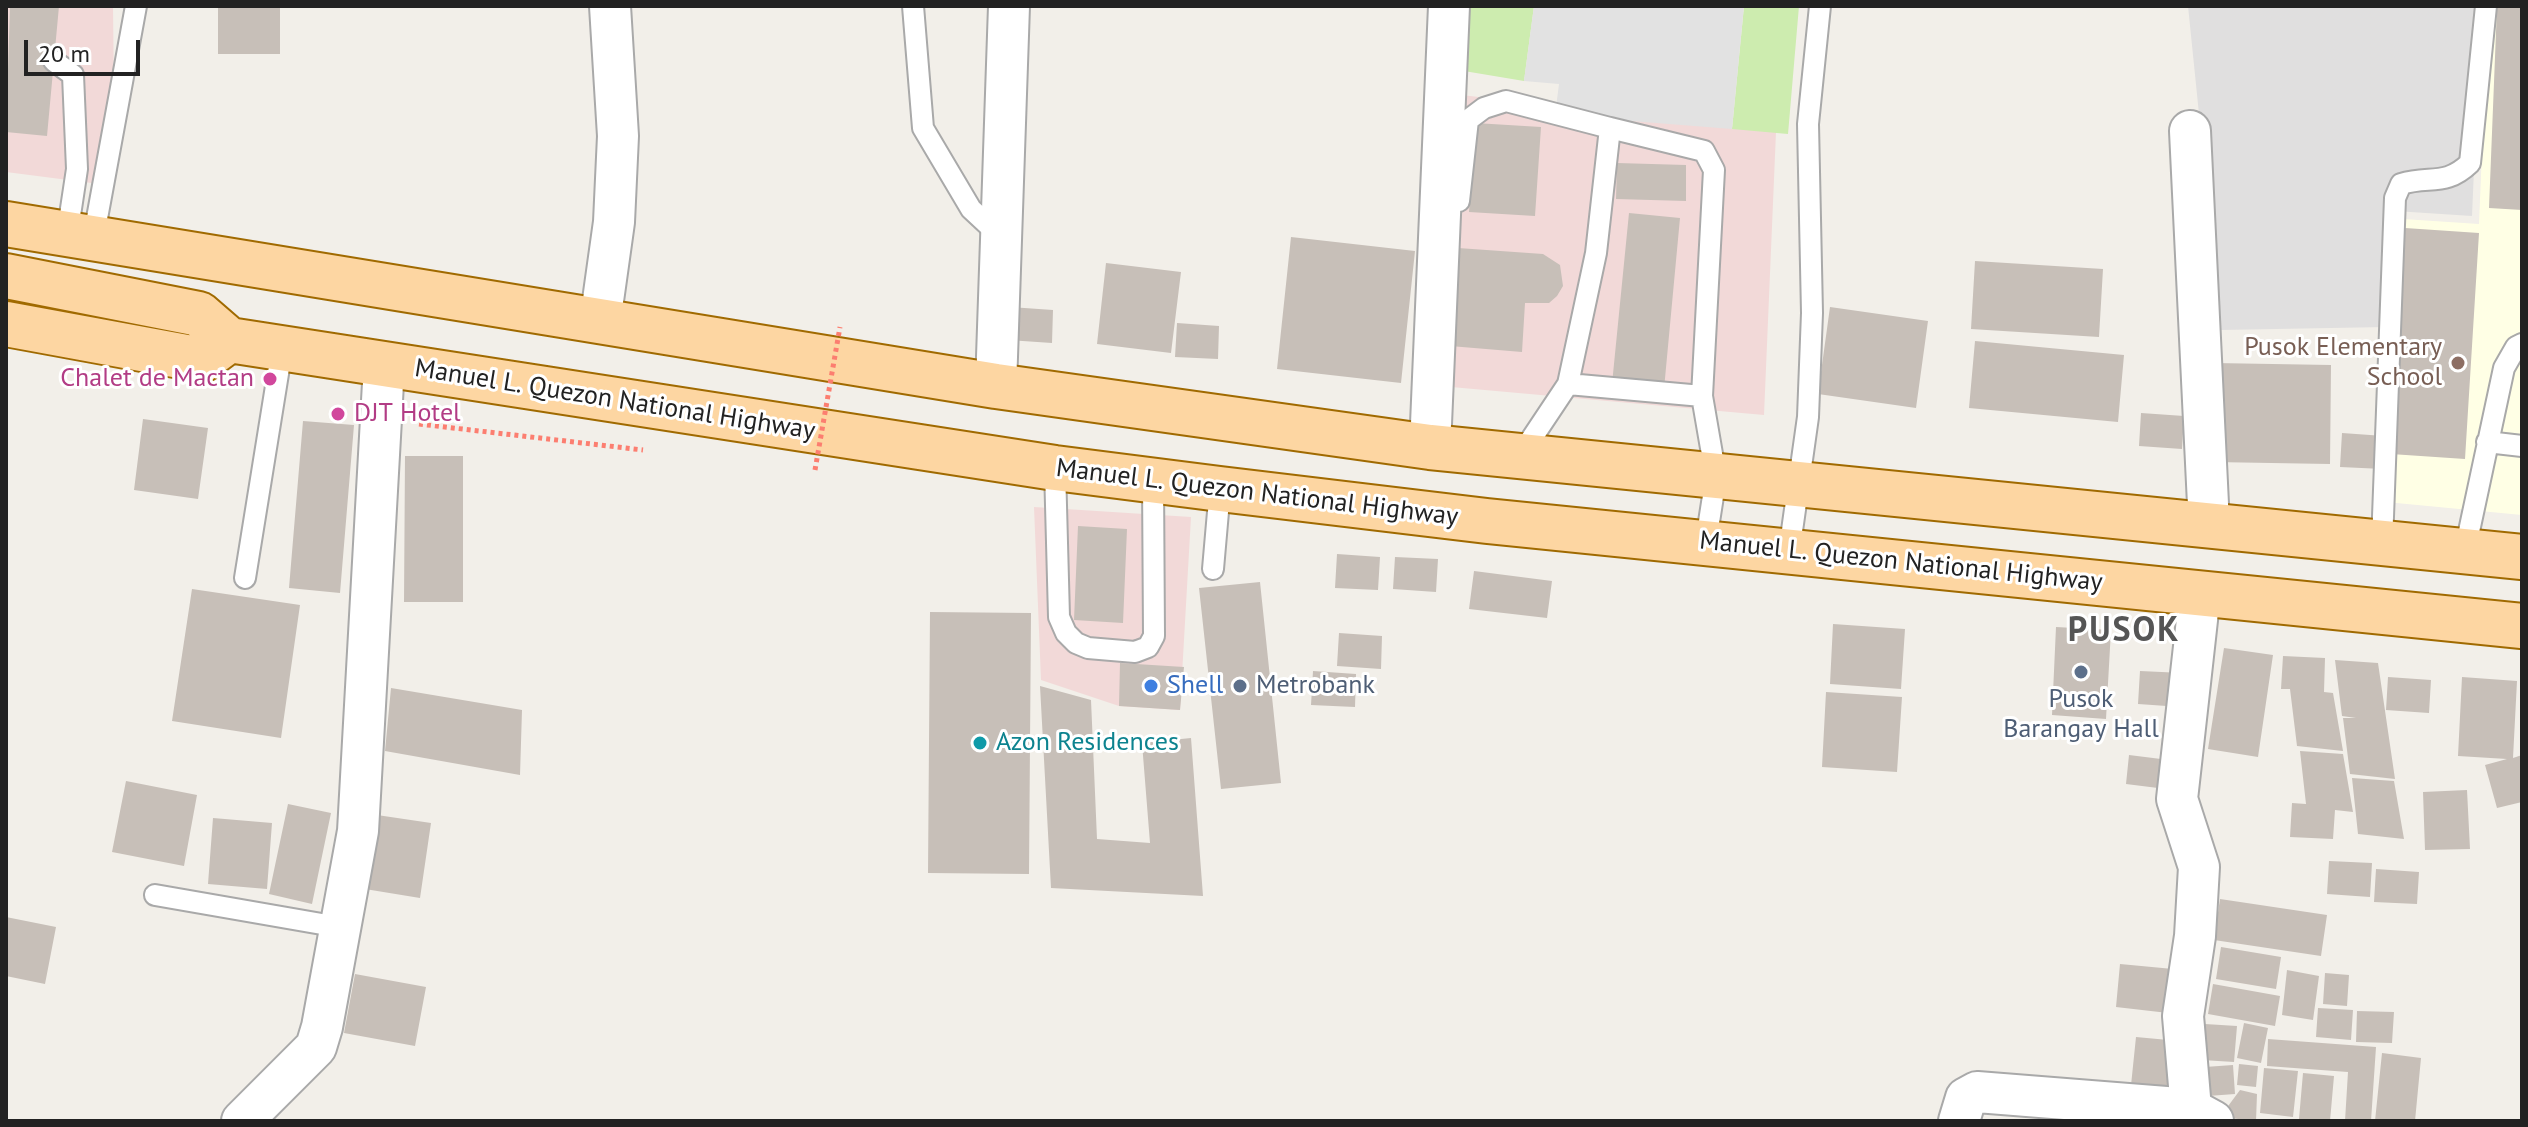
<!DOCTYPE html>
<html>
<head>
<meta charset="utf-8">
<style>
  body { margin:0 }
  #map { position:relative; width:2528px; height:1127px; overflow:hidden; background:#f2efe9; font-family:"PT Sans",sans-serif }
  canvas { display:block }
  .frame { position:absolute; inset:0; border:8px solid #222; pointer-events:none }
  .scale { position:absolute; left:24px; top:40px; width:116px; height:36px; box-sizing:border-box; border:4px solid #222; border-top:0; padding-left:10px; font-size:24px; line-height:28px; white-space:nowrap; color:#222; -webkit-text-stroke:6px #fff; paint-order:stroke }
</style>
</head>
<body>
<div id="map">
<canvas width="2528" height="1127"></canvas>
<div class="frame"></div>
<div class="scale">20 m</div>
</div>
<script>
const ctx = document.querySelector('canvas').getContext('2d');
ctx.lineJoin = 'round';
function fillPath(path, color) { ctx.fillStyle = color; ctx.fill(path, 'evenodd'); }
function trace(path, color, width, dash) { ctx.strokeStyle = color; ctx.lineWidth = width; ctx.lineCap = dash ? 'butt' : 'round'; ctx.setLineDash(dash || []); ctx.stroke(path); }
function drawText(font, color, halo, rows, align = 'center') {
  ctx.font = font + ' "PT Sans",sans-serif'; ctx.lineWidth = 6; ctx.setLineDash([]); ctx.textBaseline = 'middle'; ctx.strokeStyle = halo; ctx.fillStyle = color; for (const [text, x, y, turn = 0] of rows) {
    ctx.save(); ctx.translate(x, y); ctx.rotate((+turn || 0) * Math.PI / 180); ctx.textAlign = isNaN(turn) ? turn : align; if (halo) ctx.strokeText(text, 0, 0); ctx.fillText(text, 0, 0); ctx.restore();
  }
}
fillPath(new Path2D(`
  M2188 6H2481L2472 216 2395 211 2386 327 2221 330Z`), '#e0dfdf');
fillPath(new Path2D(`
  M6 6H113L115 186 6 172Z
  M1453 94 1776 132 1764 415 1440 386Z
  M1034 507 1191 517 1180 710 1119 706 1041 680Z`), '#f2d9d8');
fillPath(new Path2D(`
  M2488 6H2522V515L2386 502 2403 219 2479 224Z`), '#ffffe5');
fillPath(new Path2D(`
  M1457 6H1534L1524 81 1452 69Z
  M1744 6H1799L1788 134 1732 129Z`), '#cdecaf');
fillPath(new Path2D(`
  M1534 6H1744L1732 129 1555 115 1559 84 1524 81Z`), '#e2e2e2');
fillPath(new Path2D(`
  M10 6H59L47 136 6 132Z
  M218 6H280V54H218Z
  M2497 7 2522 8V210L2489 208Z
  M1475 123 1541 127 1535 216 1469 212Z
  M1617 163 1686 165V201L1616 199Z
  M1629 213 1680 218 1664 389 1612 384Z
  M2405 228 2479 233 2465 459 2391 454Z
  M1291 237 1415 251 1401 383 1277 369Z
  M1458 248 1543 254 1560 265 1563 286 1557 296 1549 303H1525L1522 352 1450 346Z
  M1975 261 2103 269 2099 337 1971 329Z
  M1106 263 1181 272 1171 353 1097 344Z
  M1010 307 1053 310 1052 343 1008 340Z
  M1830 307 1928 321 1916 408 1818 394Z
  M1177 323 1219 326 1218 359 1175 357Z
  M1975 341 2124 355 2118 422 1969 408Z
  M2214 363 2331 365 2330 464 2213 462Z
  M2141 413 2184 416 2182 449 2139 446Z
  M143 419 208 428 198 499 134 490Z
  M303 421 354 425 340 593 289 588Z
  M2342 433 2384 436 2383 469 2340 467Z
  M405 456H463V602H404Z
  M1078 526 1127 529 1123 623 1074 620Z
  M1337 554 1380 557 1378 590 1335 588Z
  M1395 557 1438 559 1436 592 1393 589Z
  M1474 571 1552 581 1547 618 1469 609Z
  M1260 582 1281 783 1221 789 1199 588Z
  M192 589 300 605 281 738 172 721Z
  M930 612 1031 613 1029 874 928 873Z
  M1833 624 1905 629 1901 689 1830 684Z
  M2056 627 2111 630 2106 719 2052 715Z
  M1339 633 1382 636 1381 669 1337 666Z
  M2224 648 2273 655 2258 757 2208 749Z
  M2283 656 2325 658 2324 692 2333 693 2343 751 2297 746 2290 689H2281Z
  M2335 660 2378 663 2395 779 2350 774 2343 718H2356L2342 716Z
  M1120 663 1184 667 1180 710 1119 706Z
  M1313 671 1356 674 1355 707 1311 705Z
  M2140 671 2183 673 2181 707 2138 704Z
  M2388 677 2431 680 2429 713 2386 710Z
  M2462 677 2517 681 2513 758 2522 755V802L2497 808 2485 765 2507 759 2458 756Z
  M1040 686 1091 700 1097 839 1150 843 1142 743 1191 738 1203 896 1051 888Z
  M391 688 522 710 520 775 385 751Z
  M1826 692 1902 697 1897 772 1822 767Z
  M2300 751 2343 754 2353 812 2335 810 2333 839 2290 837 2292 803 2306 804Z
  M2129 755 2169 760 2166 789 2126 784Z
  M2352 778 2394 781 2404 839 2358 834Z
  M126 781 197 795 184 866 112 852Z
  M2467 790 2470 849 2425 850 2423 792Z
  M288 804 331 813 312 904 269 894Z
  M377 815 431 823 420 898 365 889Z
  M213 818 272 823 267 889 208 884Z
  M2329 861 2372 863 2370 897 2327 894Z
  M2376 869 2419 872 2417 904 2374 902Z
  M2220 899 2327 915 2321 956 2214 940Z
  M6 917 56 927 45 984 6 976Z
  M2221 947 2281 957 2276 989 2216 979Z
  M2120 964 2173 969 2168 1013 2116 1007Z
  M2287 970 2319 976 2313 1020 2282 1015Z
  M2325 973 2349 975 2347 1006 2323 1004Z
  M355 974 426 987 415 1046 344 1033Z
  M2213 984 2280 996 2275 1026 2208 1014Z
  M2318 1008 2353 1010 2351 1040 2316 1037Z
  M2357 1011 2394 1012 2392 1043 2356 1042Z
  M2244 1023 2268 1028 2261 1063 2237 1058Z
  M2205 1024 2237 1026 2234 1062 2202 1060Z
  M2136 1037 2179 1041 2173 1100 2130 1095Z
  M2268 1039 2376 1047 2371 1121H2345L2348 1072 2267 1066Z
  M2382 1053 2421 1058 2415 1121H2375Z
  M2239 1064 2258 1066 2256 1087 2237 1085Z
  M2233 1065 2235 1094 2208 1096 2205 1067Z
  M2264 1068 2298 1071 2293 1117 2260 1113Z
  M2303 1073 2334 1076 2330 1121 2299 1119Z
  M2240 1090 2257 1094 2256 1121 2220 1117Z`), '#c7bfb8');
const service = new Path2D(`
  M913 6 923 128 971 209 1000 236
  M54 61 73 75 77 169 67 235
  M1459 201 1468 120 1484 108 1506 101 1610 128
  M93 240 136 6
  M1568 384 1702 396
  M2487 442 2522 446
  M1520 456 1568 384 1596 253 1610 128 1704 151 1714 170 1702 396 1716 477 1706 541
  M1055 468 1059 617 1066 633 1076 643 1088 648 1135 652 1148 647 1154 636 1153 480
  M2382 543 2395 198 2401 184C2430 175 2445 187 2470 163L2486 6
  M2465 550 2504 368 2516 347 2522 344
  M1789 552 1808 417 1812 313 1808 124 1820 6
  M1213 569 1220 489
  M245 578 282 349
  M155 895 339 927`);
const minor = new Path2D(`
  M2190 131 2209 525
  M600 322 614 222 618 136 610 6
  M996 386 1009 6
  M1430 447 1449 6
  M2200 593 2177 799 2199 867 2195 936 2183 1016 2191 1109 2213 1121
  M242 1121 316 1047 322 1027 358 831 384 365
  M1959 1121 1966 1098 1977 1092 2191 1109`);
const primary = new Path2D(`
  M6 224 996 386 1430 447 2522 557
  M6 276 199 314 229 340
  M6 324 202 360 229 340 1055 468 1220 489 1487 521 2522 626`);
trace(service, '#a9a9a9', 24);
trace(minor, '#a9a9a9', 44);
trace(primary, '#a06a00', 48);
trace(new Path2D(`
  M419 424 643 450`), '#fc7e70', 5, [4, 4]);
trace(service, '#fff', 20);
trace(minor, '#fff', 40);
trace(primary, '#fdd6a2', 44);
trace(new Path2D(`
  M815 470 840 327`), '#fc7e70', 5, [4, 4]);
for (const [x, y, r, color] of [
  [2458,363,8,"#8d6e63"],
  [270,379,8,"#d1479c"],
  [338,414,8,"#d1479c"],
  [2081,672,8,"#5c6f8a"],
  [1151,686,8,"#3f7fe0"],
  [1240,686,8,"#5c6f8a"],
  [980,743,8,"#0f9aa8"]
]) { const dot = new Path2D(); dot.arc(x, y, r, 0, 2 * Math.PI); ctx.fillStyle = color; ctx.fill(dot); trace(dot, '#fff', 3); }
drawText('26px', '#785e54', '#fff', [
  ["Pusok Elementary",2442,348],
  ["School",2442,378]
], 'right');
drawText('26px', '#b23c85', '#fff', [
  ["Chalet de Mactan",254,379],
  ["DJT Hotel",354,414,"left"]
], 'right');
drawText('26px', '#222', '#fff', [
  ["Manuel L. Quezon National Highway",615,400,9],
  ["Manuel L. Quezon National Highway",1257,493,7],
  ["Manuel L. Quezon National Highway",1901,562,6]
]);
drawText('26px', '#366cbe', '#fff', [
  ["Shell",1167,686]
], 'left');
drawText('26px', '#4e5e75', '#fff', [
  ["Metrobank",1256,686],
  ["Pusok",2081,700,"center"],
  ["Barangay Hall",2081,730,"center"]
], 'left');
drawText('26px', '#0d838f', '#fff', [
  ["Azon Residences",996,743]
], 'left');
ctx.letterSpacing = '2px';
drawText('bold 34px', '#555', '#fff', [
  ["PUSOK",2124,631]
]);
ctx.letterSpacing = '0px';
</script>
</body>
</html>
